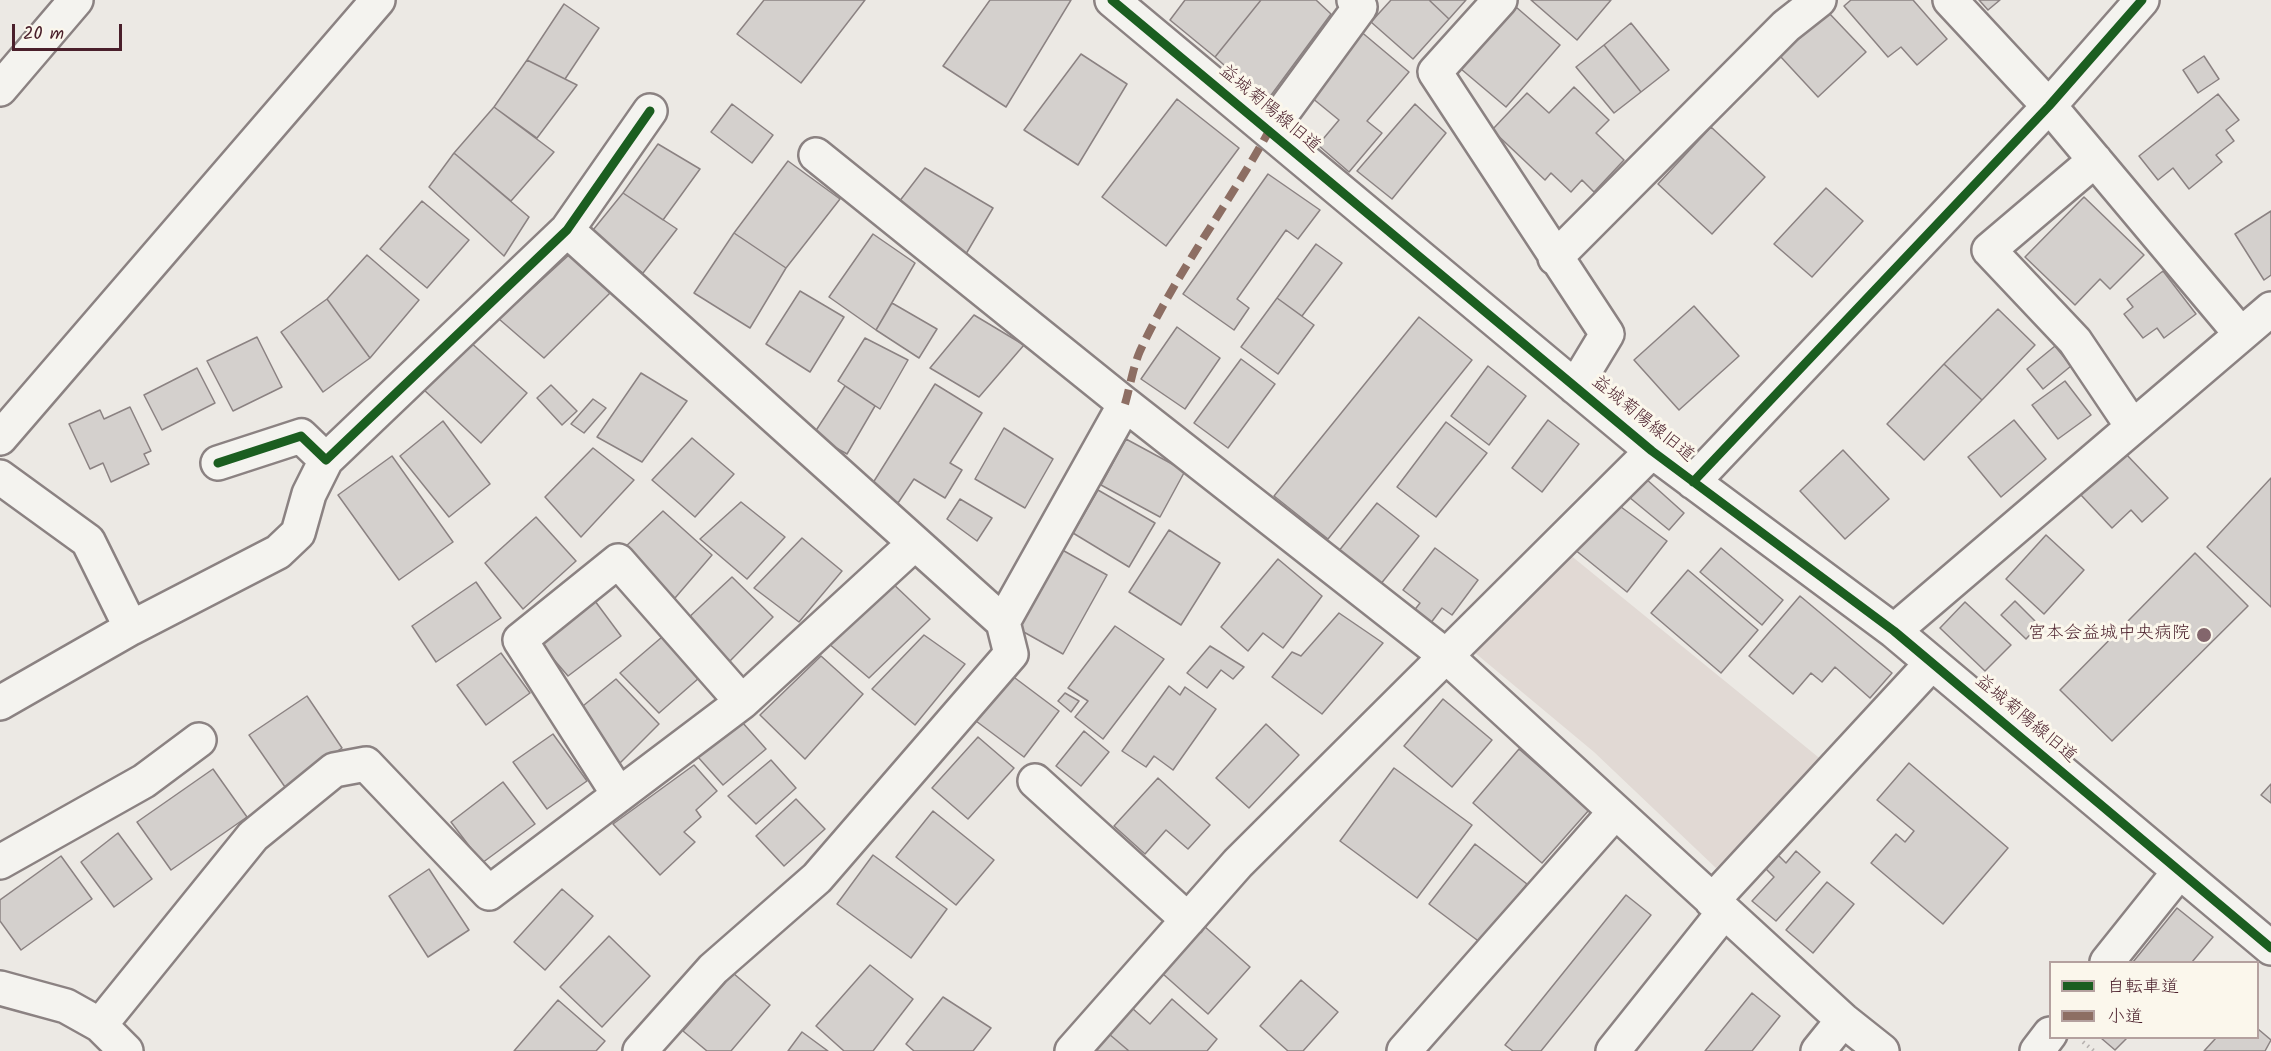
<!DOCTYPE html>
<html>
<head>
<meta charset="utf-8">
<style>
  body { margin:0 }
  #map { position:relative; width:2271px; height:1051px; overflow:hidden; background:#ece9e4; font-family:Kalam,"Klee One",sans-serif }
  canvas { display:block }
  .legend { position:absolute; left:2049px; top:961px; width:210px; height:78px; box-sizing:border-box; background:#fbf7ec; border:2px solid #b4a19f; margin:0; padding:8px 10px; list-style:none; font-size:18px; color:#4a1f2b }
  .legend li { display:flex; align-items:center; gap:12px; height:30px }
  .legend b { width:30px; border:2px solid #b4a19f }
  .scale { position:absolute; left:12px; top:24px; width:110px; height:27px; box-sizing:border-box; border:3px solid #4a1f2b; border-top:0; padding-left:8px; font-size:18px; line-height:21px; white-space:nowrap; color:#4a1f2b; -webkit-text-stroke:4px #fbf7ec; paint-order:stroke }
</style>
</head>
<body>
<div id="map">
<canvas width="2271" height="1051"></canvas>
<ul class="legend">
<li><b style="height:8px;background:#1b5e20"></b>自転車道</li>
<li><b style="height:8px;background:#8d6e63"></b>小道</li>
</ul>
<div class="scale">20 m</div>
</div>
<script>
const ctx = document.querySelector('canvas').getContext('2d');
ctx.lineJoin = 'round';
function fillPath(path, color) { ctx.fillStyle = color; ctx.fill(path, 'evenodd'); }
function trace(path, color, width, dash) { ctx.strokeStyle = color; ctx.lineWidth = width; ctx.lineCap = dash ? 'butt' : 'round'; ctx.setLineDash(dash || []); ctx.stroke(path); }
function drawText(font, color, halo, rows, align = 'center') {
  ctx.font = font + ' Kalam,"Klee One",sans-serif'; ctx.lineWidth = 6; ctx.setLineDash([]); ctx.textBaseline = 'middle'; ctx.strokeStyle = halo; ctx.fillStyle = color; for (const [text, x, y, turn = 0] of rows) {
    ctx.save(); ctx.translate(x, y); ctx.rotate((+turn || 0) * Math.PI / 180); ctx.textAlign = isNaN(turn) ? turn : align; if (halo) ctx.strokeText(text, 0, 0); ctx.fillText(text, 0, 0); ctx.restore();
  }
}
fillPath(new Path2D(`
  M1569 554 1823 761 1716 868 1594 752 1474 652Z`), '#e1d9d4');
const building = new Path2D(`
  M764 0H865L801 83 737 34Z
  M990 0H1071L1006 107 943 66Z
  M1185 0H1261L1215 57 1170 20Z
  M1261 0H1316L1331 14 1266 102 1215 57Z
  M1391 0H1429L1449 19 1413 59 1371 22Z
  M1429 0H1466L1449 19Z
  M1531 0H1611L1577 40Z
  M1851 0H1913L1947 39 1917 65 1901 47 1888 57 1844 6Z
  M1979 0H2000L1988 10Z
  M564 4 599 28 565 79 527 60Z
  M1516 7 1560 45 1506 107 1461 69Z
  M1828 12 1866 52 1818 97 1780 56Z
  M1631 23 1669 70 1641 92 1604 45Z
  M1359 30 1409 72 1367 121 1382 133 1349 172 1318 145 1339 120 1306 93Z
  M1604 45 1641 92 1614 113 1576 67Z
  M1081 54 1127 84 1078 165 1024 130Z
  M2204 56 2219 79 2198 93 2183 70Z
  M527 60 577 85 537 138 494 107Z
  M1574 87 1609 120 1596 133 1624 160 1594 192 1582 180 1571 192 1551 173 1545 180 1492 130 1527 93 1549 113Z
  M2218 94 2239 120 2226 130 2234 141 2216 155 2222 162 2189 189 2173 168 2158 180 2139 156Z
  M1177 99 1239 148 1166 246 1102 197Z
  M732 104 773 135 752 163 711 132Z
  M1415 104 1446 133 1392 199 1357 171Z
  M494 107 554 152 511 201 454 153Z
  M1711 127 1765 177 1712 234 1658 184Z
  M658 144 700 169 663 220 623 193Z
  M454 153 529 217 504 256 429 187Z
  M788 161 840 199 786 268 734 233Z
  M925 168 993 208 963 259 892 211Z
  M1268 174 1320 210 1298 239 1286 230 1237 299 1249 308 1234 330 1183 294Z
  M1826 188 1863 221 1812 277 1774 244Z
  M623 193 677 229 643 273 589 235Z
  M2084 197 2144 255 2110 289 2100 279 2075 305 2025 257Z
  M422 201 469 240 427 288 380 249Z
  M2271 211V275L2264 280 2235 234Z
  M734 233 786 268 750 328 694 293Z
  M873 234 915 263 876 330 829 297Z
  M1316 244 1342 263 1302 316 1277 298Z
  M570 254 610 293 544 358 499 319Z
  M367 255 419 300 370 358 327 299Z
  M2163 271 2196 314 2164 338 2157 328 2143 338 2124 314 2133 307 2127 299Z
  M800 291 844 317 810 372 766 344Z
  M1277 298 1314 325 1278 374 1241 347Z
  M327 299 370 358 323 392 281 332Z
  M892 303 937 329 919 358 876 330Z
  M1694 306 1739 356 1679 410 1634 360Z
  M1998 309 2035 345 1982 400 1944 364Z
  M974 315 1024 345 979 397 930 368Z
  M1419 317 1472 360 1328 539 1274 496Z
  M1177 327 1220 358 1185 409 1141 379Z
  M257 337 282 387 233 411 207 361Z
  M865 338 908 360 880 409 838 381Z
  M469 341 527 393 481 443 423 389Z
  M2055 346 2071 366 2043 389 2027 369Z
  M1241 359 1275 384 1228 448 1194 423Z
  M1944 364 1982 400 1924 460 1887 424Z
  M1488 366 1526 396 1489 445 1451 416Z
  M197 368 215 403 162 430 144 395Z
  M641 373 687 401 642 462 597 437Z
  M2065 381 2091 415 2058 439 2032 405Z
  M935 384 982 413 950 463 962 470 945 498 914 479 898 503 871 486Z
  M551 385 577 411 562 425 537 398Z
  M845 386 875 406 847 454 813 435Z
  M593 399 606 408 584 433 571 424Z
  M130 407 151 451 144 454 149 464 111 482 103 463 90 469 69 424 100 410 104 419Z
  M1548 420 1579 444 1542 492 1512 468Z
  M2014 420 2046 459 2001 497 1968 457Z
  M443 421 490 484 449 517 400 456Z
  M1446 422 1487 453 1436 517 1397 487Z
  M1004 428 1053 459 1025 508 975 479Z
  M692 438 734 474 695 517 652 480Z
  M1126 439 1185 471 1160 517 1101 485Z
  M593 448 634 480 581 537 545 497Z
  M1843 450 1889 499 1845 539 1800 491Z
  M2124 452 2168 498 2142 522 2131 510 2112 528 2080 494Z
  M392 456 453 542 399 580 338 495Z
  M1645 478 1684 513 1669 530 1629 497Z
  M2271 478V607L2207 547Z
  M1098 490 1155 523 1129 567 1073 533Z
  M960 499 992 518 977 541 947 519Z
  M741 502 785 537 747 579 700 539Z
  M1377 503 1419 536 1380 585 1338 552Z
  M1617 504 1667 541 1627 592 1574 549Z
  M663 511 712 555 675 598 621 551Z
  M536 517 576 561 523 609 485 563Z
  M1169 530 1220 563 1181 625 1129 592Z
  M2046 535 2084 570 2044 614 2006 579Z
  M802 538 842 571 799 622 754 588Z
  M1057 547 1107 575 1063 654 1013 626Z
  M1435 548 1478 580 1452 615 1442 608 1430 624 1413 612 1420 603 1403 590Z
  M1721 548 1783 600 1762 625 1700 572Z
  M2195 553 2248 606 2112 741 2060 690Z
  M1278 559 1322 596 1283 648 1263 633 1248 651 1221 627Z
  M1688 570 1758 630 1721 673 1651 613Z
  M732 577 773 617 729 662 686 620Z
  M890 581 930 619 869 678 828 643Z
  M476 582 501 618 436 662 412 626Z
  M1800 596 1892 673 1870 698 1835 667 1822 682 1811 673 1793 694 1749 656Z
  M592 597 621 636 568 676 537 640Z
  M2015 601 2039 625 2026 639 2001 615Z
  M1965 602 2011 645 1985 671 1940 628Z
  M1339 613 1383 643 1322 714 1272 677 1292 652 1301 656Z
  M1115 626 1164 659 1103 739 1075 717 1088 701 1068 688Z
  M924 635 965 664 915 725 872 689Z
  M662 637 699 678 659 713 620 673Z
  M1210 646 1244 667 1233 679 1221 670 1207 688 1187 673Z
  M501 653 530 693 486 725 457 685Z
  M821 656 863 694 805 759 760 715Z
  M1007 672 1059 711 1024 757 972 718Z
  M616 679 659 724 619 764 578 710Z
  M1169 686 1180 695 1185 687 1216 709 1173 770 1154 756 1146 767 1122 751Z
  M1065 693 1079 701 1071 712 1058 701Z
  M307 696 342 748 285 787 249 735Z
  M1443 699 1492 740 1452 787 1404 746Z
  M742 722 766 749 723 785 697 756Z
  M1266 724 1299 755 1249 808 1216 778Z
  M1084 731 1109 752 1081 786 1056 766Z
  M553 734 587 781 547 809 513 762Z
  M978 737 1014 768 968 819 932 788Z
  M1519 749 1589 810 1542 863 1473 803Z
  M771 760 796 788 756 824 728 796Z
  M1909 763 2008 848 1943 924 1871 863 1896 834 1905 842 1914 831 1877 800Z
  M694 765 717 791 696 810 701 817 684 832 695 842 660 875 613 824Z
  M1394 768 1472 825 1417 898 1340 841Z
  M213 769 247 817 171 870 137 822Z
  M1158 778 1210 825 1188 849 1166 830 1145 854 1114 826Z
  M503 782 535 824 482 863 451 822Z
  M2271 784V803L2261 795Z
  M796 799 825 829 784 866 756 836Z
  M933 811 994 860 956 905 896 857Z
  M118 833 152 879 114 907 81 862Z
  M1475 844 1527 884 1481 943 1429 904Z
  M1796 851 1820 872 1776 921 1752 901 1774 877 1766 869 1778 855 1786 863Z
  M873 855 947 909 911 958 837 904Z
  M61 856 92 899 21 950 0 921V900Z
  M429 869 469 930 428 957 389 896Z
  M1827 882 1854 904 1813 953 1786 930Z
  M562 889 593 916 545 970 514 942Z
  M1626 895 1651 915 1541 1051H1513L1505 1045Z
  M2177 908 2213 937 2192 962H2133Z
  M1204 926 1250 967 1208 1014 1163 974Z
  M609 936 650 976 602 1027 560 987Z
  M870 965 913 999 873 1051H844L816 1026Z
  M733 973 770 1005 731 1051H707L683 1031Z
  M1301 980 1338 1012 1303 1051H1288L1260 1026Z
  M1752 993 1780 1016 1752 1051H1705Z
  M943 997 991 1028 973 1051H914L906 1044Z
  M1172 999 1217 1039 1207 1051H1129L1109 1034 1132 1008 1150 1024Z
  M558 1000 605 1041 596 1051H514Z
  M2258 1029 2271 1040 2265 1051H2204L2216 1038H2258Z
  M802 1032 828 1051H788Z
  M1109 1034 1129 1051H1094Z
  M2101 1038H2127L2115 1050Z`);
fillPath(building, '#d4d0cd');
trace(building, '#8b8282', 1.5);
const minor = new Path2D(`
  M1112 0 1652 451 1894 631 2271 948
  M1500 0 1435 72 1607 334 1575 387
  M1950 0 2057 115 2240 333
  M0 89 76 0
  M1269 131 1360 7 1354 0
  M816 155 1125 404
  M2095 160 1989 250 2075 341 2132 426
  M567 230 1003 622 1011 654 817 878 713 969 640 1051
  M1555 258 1786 26 1819 0
  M0 438 378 0
  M218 463 301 436 326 460 567 230 650 111
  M0 477 88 541 131 628
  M1693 482 2049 106 2142 0
  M1003 622 1125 404 1446 656 1843 1020 1882 1051
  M1894 631 2271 309
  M0 703 131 628 278 552 298 533 309 494 326 460
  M1035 781 1188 920
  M619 795 520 640 618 561 742 702
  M0 862 144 781 199 740
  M1712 901 1932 663
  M2107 962 2179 872
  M0 988 66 1006 100 1025 126 1051
  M100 1025 253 836 334 770 366 764 489 893 742 702 915 543
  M1072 1051 1238 863 1652 451
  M1404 1051 1615 812
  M1613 1051 1724 912
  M1818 1051 1843 1020
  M2037 1051 2050 1034`);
trace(minor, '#8b8282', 38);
trace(new Path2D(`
  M2083 1042 2094 1051`), '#b6b1af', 4, [1.5, 4.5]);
trace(minor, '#f4f3ef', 33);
trace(new Path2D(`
  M1125 404C1130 387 1133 367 1140 351 1176 273 1228 205 1269 131`), '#8d6e63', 8, [15, 8]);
trace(new Path2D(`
  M1112 0 1652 451 1894 631 2271 948
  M218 463 301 436 326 460 567 230 650 111
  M1693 482 2049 106 2142 0`), '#1b5e20', 9);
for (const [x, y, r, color] of [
  [2204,635,8,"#83666c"]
]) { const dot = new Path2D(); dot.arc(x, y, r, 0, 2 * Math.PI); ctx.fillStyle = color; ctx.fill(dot); trace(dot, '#fbf7ec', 2); }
drawText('18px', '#4a1f2b', '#fbf7ec', [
  ["益城菊陽線旧道",1269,110,40],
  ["益城菊陽線旧道",1642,420,39],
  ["益城菊陽線旧道",2025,720,40]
]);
drawText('18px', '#4a1f2b', '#fbf7ec', [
  ["宮本会益城中央病院",2190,635]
], 'right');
</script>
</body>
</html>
